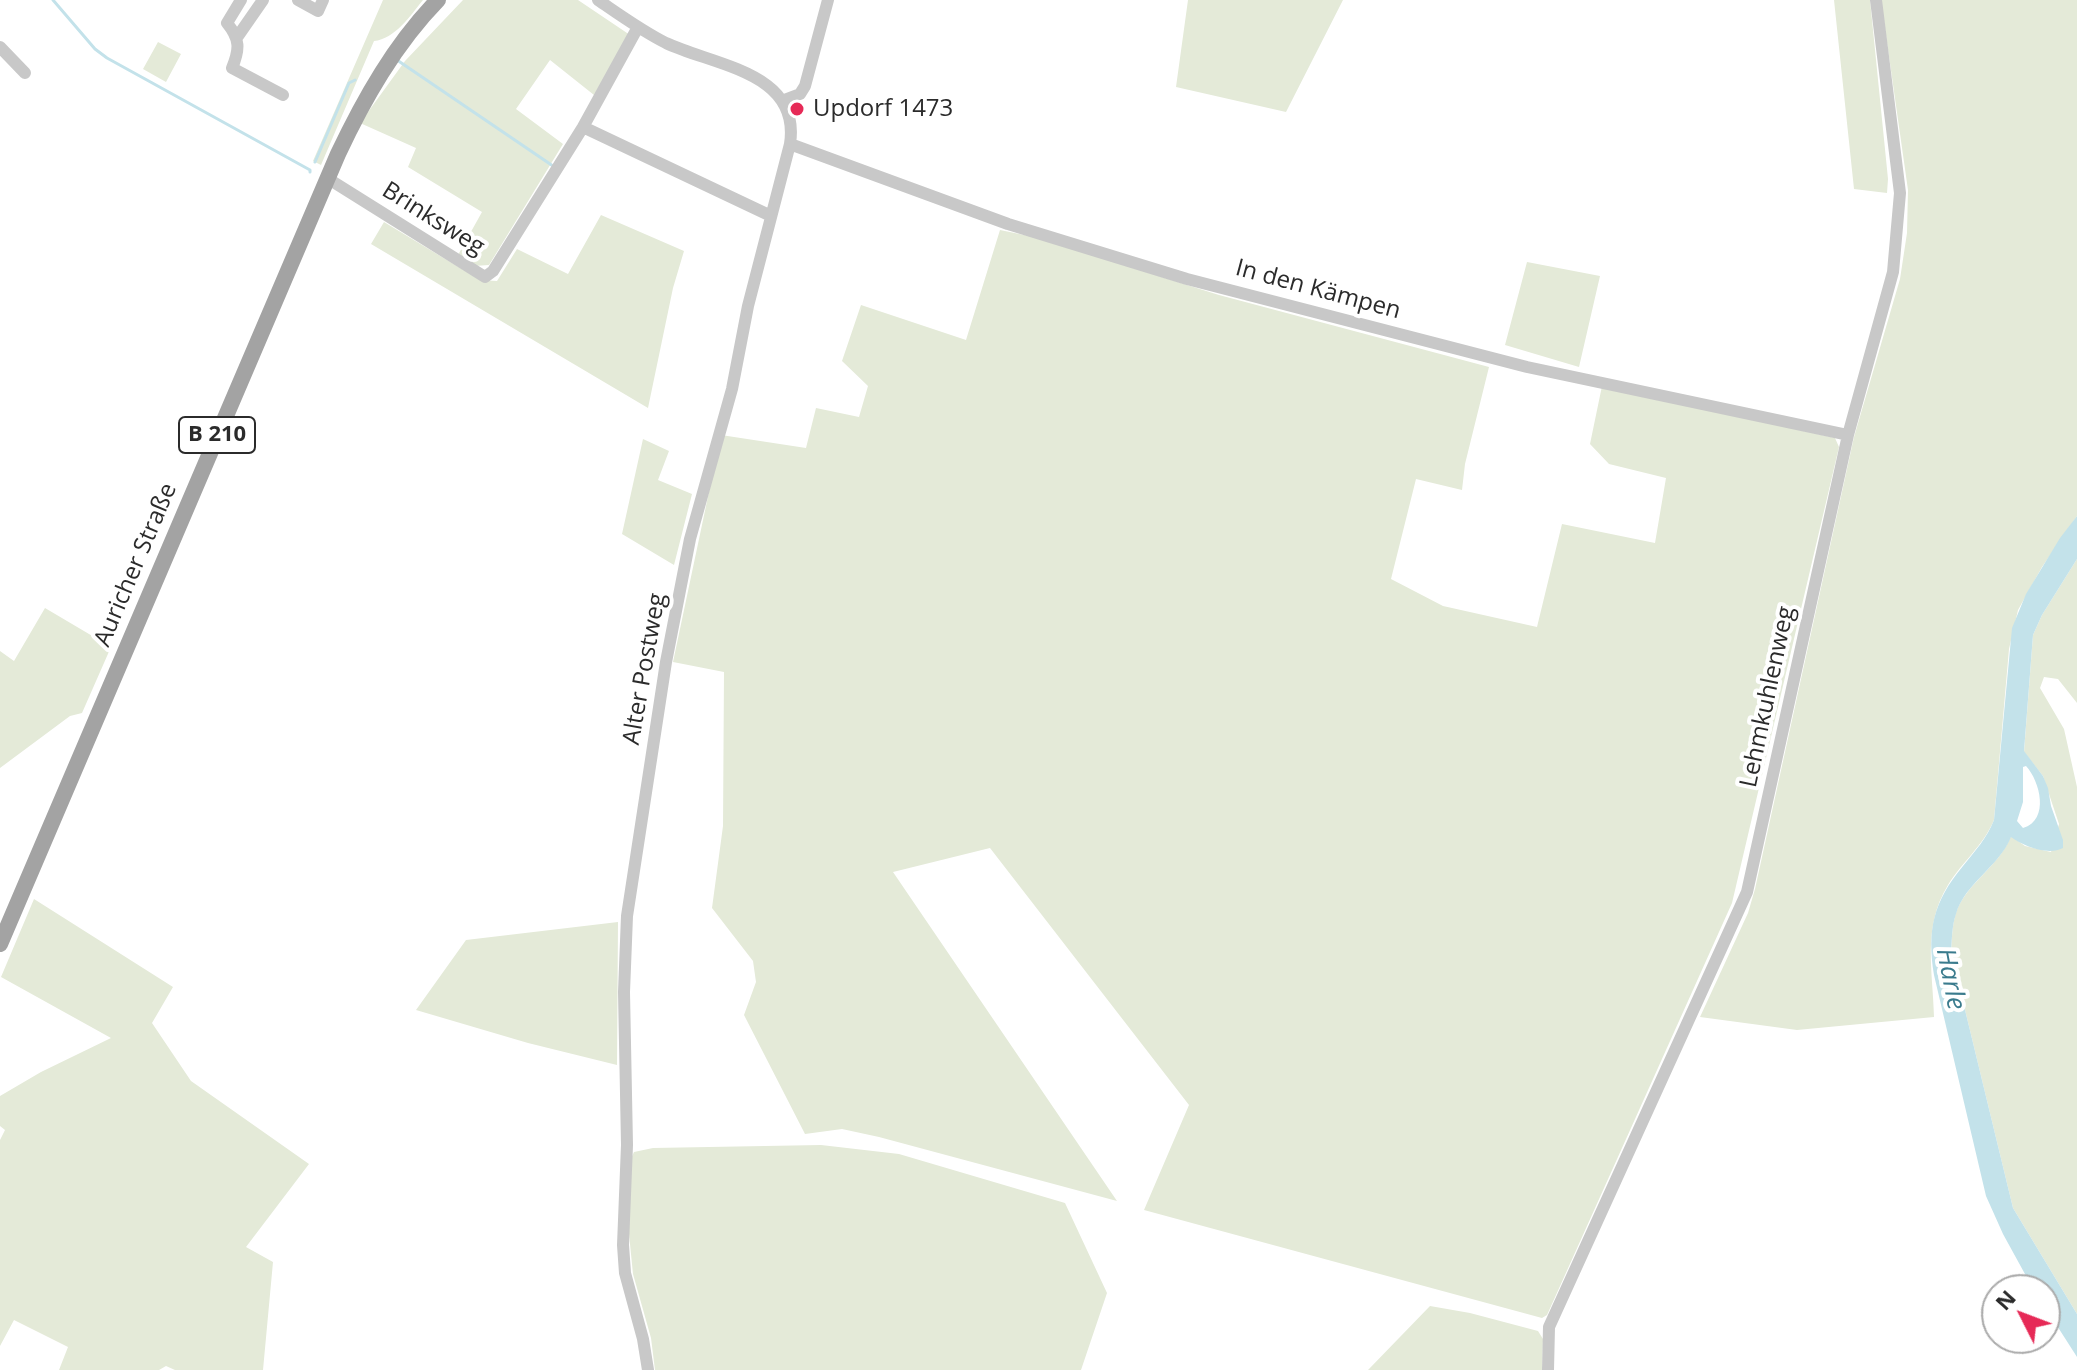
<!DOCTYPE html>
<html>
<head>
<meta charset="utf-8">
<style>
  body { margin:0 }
  #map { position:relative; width:2077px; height:1370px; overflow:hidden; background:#fff; font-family:"Open Sans",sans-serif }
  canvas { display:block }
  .north { position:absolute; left:1981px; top:1274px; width:80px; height:80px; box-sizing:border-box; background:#fff; border:2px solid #aaa; border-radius:50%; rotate:312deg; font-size:22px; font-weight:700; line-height:32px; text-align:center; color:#2b2b2b }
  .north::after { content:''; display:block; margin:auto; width:28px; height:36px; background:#e62a57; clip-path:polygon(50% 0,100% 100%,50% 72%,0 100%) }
</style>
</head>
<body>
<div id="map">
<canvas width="2077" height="1370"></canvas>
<div class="north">N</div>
</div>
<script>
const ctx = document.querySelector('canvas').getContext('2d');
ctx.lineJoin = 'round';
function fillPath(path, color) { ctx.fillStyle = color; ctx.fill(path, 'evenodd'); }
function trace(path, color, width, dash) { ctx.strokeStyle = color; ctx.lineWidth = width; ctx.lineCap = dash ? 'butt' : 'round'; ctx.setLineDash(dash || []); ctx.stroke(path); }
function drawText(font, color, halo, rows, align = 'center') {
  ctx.font = font + ' "Open Sans",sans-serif'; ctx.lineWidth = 8; ctx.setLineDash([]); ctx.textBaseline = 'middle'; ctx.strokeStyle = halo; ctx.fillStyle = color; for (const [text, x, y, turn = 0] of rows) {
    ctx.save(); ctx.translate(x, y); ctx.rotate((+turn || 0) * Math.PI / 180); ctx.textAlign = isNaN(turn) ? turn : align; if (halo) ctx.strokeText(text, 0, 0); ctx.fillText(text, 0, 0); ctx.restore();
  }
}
fillPath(new Path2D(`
  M383 0H423C410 16 395 39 374 41L321 165 313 161Z
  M463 0H578L630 35 594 95 550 60 516 109 563 144 489 265 474 266 458 255 482 212 408 167 416 148 360 123 405 61Z
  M1188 0H1343L1286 112 1176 87Z
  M1834 0H1870L1888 179 1887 193 1854 189Z
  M1881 0H2077V516L2042 567 2018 610 2009 649 1994 820C1983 846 1962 862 1948 885 1922 927 1933 971 1934 1017L1797 1030 1700 1017 1748 913 1755 889 1854 437 1900 279 1907 233 1908 190Z
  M158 42 181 54 166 82 143 69Z
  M601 215 684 251 673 288 648 408 371 244 384 222 480 280 497 281 517 249 568 274Z
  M1000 230 1034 237 1219 295 1489 367 1465 464 1462 490 1416 479 1391 579 1443 606 1537 627 1562 524 1655 543 1666 478 1609 464 1590 444 1602 386 1835 438 1839 447 1732 903 1547 1315 1542 1318 1144 1210 1189 1105 990 848 893 872 1117 1201 879 1137 842 1129 805 1134 744 1015 756 982 753 961 712 908 723 826 724 672 673 662 721 435 806 448 816 408 859 417 868 386 842 361 861 305 966 340Z
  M1527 262 1600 276 1579 367 1505 345Z
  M643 439 669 451 658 480 692 494 674 565 622 534Z
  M2077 559V703L2058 679 2044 677 2040 688 2064 729 2077 787V1314L2013 1208 1951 952C1952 939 1952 925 1956 913 1966 883 1999 867 2011 836L2025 846 2051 852 2059 824 2043 776 2024 752 2033 635 2042 615Z
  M45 608 111 647 82 713 70 716 0 768V651L14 661Z
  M34 899 173 987 152 1023 191 1081 309 1164 246 1247 273 1262 263 1370H175L166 1366 159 1370H59L68 1347 14 1320 0 1346V1140L5 1130 0 1126V1096L41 1072 111 1038 1 977Z
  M618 922 617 1065 528 1043 416 1010 466 940Z
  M821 1145 899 1154 1065 1203 1107 1293 1081 1370H655L651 1338 633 1274 629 1234V1163L634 1152 653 1148Z
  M1430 1306 1470 1313 1538 1331 1543 1339 1542 1370H1368Z`), '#e4ead8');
fillPath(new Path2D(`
  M2077 516V559L2042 615 2033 635 2024 751 2043 776 2048 788 2051 806 2063 840V848C2048 856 2023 846 2011 837 1999 867 1965 883 1956 914 1952 925 1952 939 1951 952L2013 1208 2077 1314V1357L2045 1307V1290H2034L2031 1285 2003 1234 1986 1196 1934 975C1927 930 1933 902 1963 866 1975 851 1987 838 1994 820L2012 628 2026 594 2060 538ZM2026 766C2040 781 2050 820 2023 828L2017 821 2023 802V767Z`), '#c3e2ea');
trace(new Path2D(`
  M53 0 95 49 107 58 310 170V172
  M397 60 553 166
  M315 162 349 83 355 80`), '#c3e2ea', 3);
trace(new Path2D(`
  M241 0 227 23C240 39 240 49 232 68L283 95
  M298 0 318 11 323 0
  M598 0C620 15 642 31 666 43 715 66 801 72 790 144L748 306 732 389 690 539 666 662 627 916 624 992 627 1145 623 1245 625 1273 643 1339 648 1370
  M238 36 263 0
  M0 47 25 73
  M784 100 800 94 805 86 828 0
  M583 127 771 216
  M790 144 1008 224 1187 279 1527 367 1848 435
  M327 178 485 277 493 271 583 127 638 27
  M1548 1370 1549 1327 1747 892 1848 435 1893 272 1900 193 1876 0`), '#c8c8c8', 12);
trace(new Path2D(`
  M0 944 338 154C364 99 395 44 438 0`), '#a3a3a3', 16);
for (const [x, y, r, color] of [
  [797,109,8,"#e62a57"]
]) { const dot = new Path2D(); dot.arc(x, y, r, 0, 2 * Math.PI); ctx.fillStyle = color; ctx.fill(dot); trace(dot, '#fff', 3); }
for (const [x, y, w] of [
  [217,435,76]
]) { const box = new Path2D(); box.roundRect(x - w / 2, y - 18, w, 36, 6); ctx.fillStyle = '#fff'; ctx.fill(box); trace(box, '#2b2b2b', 2); }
drawText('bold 22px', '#2b2b2b', null, [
  ["B 210",217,435]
]);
drawText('24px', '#2b2b2b', '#fff', [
  ["Updorf 1473",813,109]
], 'left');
drawText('24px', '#2b2b2b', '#fff', [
  ["Brinksweg",433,219,32],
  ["In den Kämpen",1318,290,15],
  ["Auricher Straße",136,565,-67],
  ["Alter Postweg",645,669,-80],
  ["Lehmkuhlenweg",1768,697,-78]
]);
drawText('italic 26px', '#3a7b8d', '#fff', [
  ["Harle",1950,979,79]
]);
</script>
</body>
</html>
